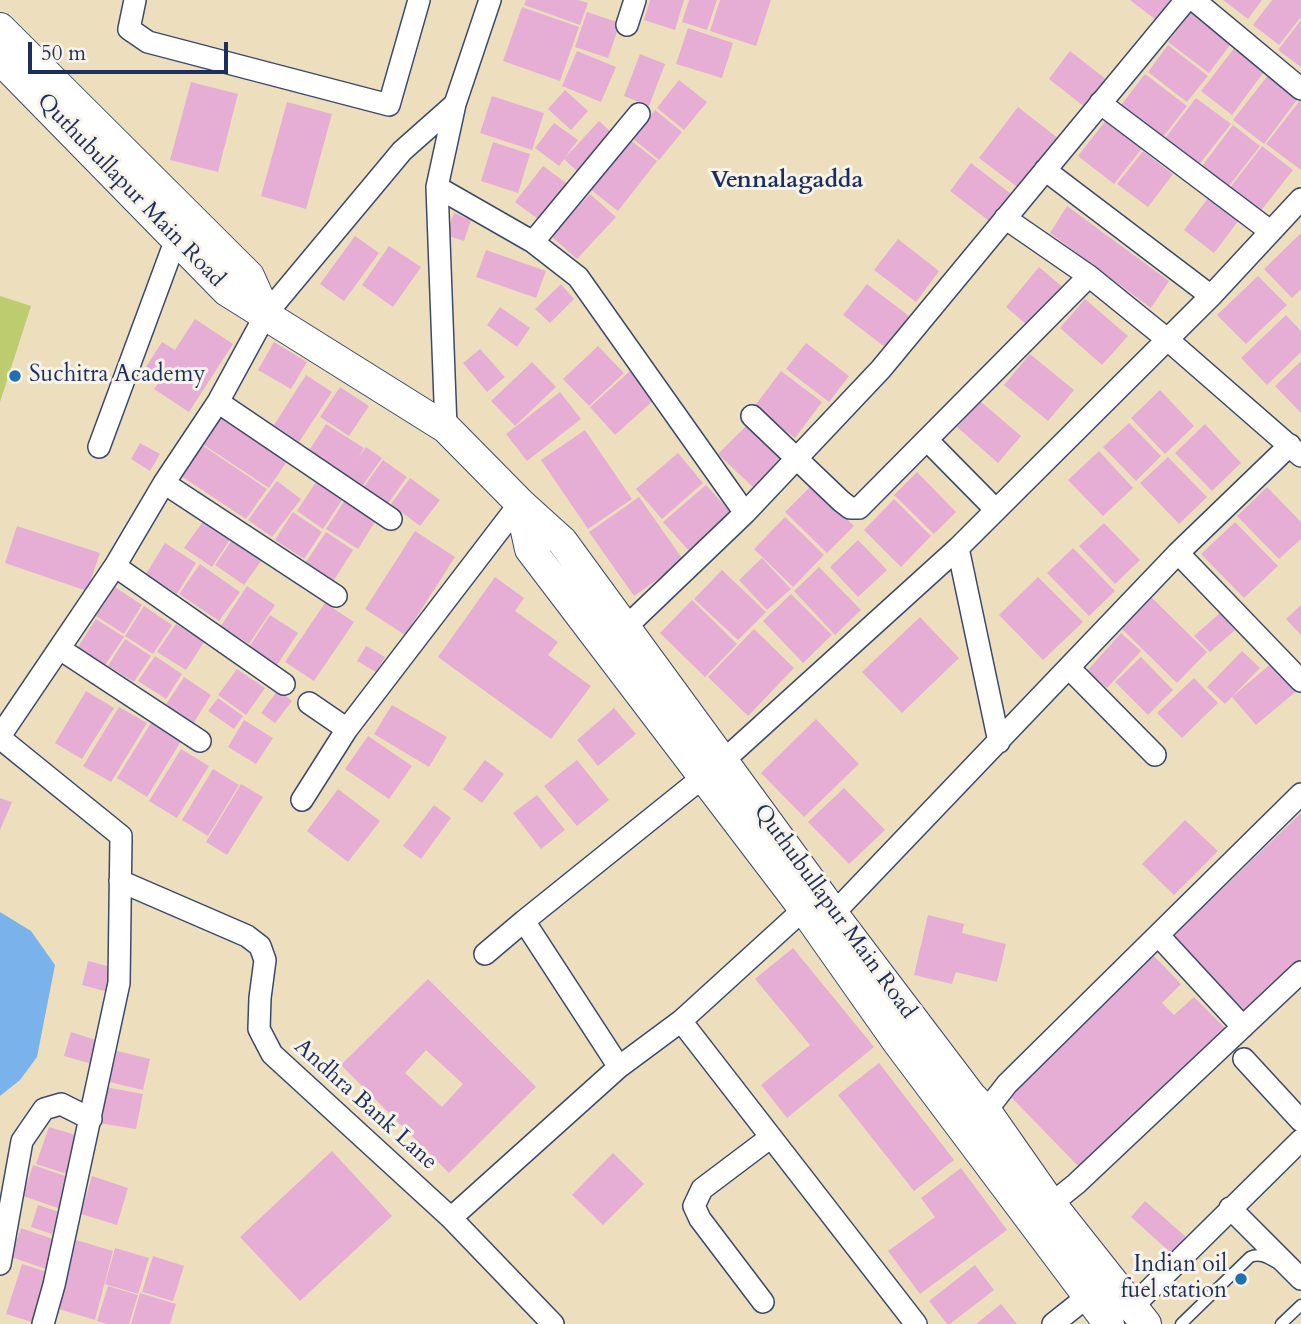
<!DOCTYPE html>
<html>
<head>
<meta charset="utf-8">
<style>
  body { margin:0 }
  #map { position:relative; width:1301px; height:1324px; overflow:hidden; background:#eddfbe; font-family:Cardo,serif }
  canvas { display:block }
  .scale { position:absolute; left:28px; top:42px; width:200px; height:32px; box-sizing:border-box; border:4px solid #1b2f5e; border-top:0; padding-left:9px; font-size:21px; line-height:24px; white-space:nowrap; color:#1b2f5e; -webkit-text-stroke:5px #f7f3e8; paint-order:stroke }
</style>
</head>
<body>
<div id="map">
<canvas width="1301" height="1324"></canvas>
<div class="scale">50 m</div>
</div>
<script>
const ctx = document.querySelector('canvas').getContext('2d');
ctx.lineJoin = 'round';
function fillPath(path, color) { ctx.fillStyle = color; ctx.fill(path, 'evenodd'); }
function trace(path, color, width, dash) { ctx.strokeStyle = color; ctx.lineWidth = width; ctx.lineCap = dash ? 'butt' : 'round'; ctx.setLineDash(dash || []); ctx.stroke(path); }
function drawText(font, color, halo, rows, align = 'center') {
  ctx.font = font + ' Cardo,serif'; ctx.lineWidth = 6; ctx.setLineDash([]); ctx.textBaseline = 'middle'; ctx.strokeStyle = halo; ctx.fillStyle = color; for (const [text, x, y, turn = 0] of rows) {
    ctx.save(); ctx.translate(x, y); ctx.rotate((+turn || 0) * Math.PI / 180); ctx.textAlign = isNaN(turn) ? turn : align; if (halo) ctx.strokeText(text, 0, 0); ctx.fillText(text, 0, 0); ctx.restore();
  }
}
fillPath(new Path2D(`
  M0 296 31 306 0 402Z`), '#bccc6e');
fillPath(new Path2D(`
  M0 912 31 931 55 965 37 1057 20 1080 0 1096Z`), '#7ab3eb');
fillPath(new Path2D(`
  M526 0H578L588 3 580 25 524 5Z
  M650 0H684L675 30 644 20Z
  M689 0H717L707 30 682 22Z
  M720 0H771L756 46 710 31Z
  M1130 0H1171L1156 20Z
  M1223 0H1262L1248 19Z
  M1272 0H1301V17L1279 45 1253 25Z
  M522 7 579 27 560 81 503 61Z
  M1193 10 1233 41 1209 73 1168 42Z
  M587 12 620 23 608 58 575 47Z
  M1301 20V67L1278 50Z
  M688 28 733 43 722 78 676 64Z
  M1168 45 1208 76 1187 102 1148 72Z
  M1236 46 1266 69 1232 115 1201 91Z
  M577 51 616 67 601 102 562 86Z
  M1070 51 1107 80 1086 108 1049 79Z
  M640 54 665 64 649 106 624 96Z
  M1145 74 1187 106 1160 141 1118 109Z
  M1269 74 1299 97 1264 144 1233 120Z
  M679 80 707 102 684 130 657 108Z
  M191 82 238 94 218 172 170 160Z
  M565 90 588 111 571 130 548 109Z
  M492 96 544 113 532 150 480 133Z
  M1196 98 1231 124 1194 171 1160 145Z
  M1301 99V170L1266 144Z
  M287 102 332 114 306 209 261 196Z
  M1018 107 1059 139 1020 189 979 158Z
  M655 110 682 132 659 160 632 138Z
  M1107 119 1143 147 1114 184 1078 156Z
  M599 121 613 134 578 172 564 159Z
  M554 123 578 140 559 166 535 148Z
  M1233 125 1260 146 1226 190 1199 170Z
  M629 139 657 161 618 211 590 189Z
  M493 142 530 154 518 193 481 181Z
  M1262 146 1293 170 1259 213 1229 189Z
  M1143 151 1173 174 1148 207 1117 184Z
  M971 163 1015 197 993 224 950 191Z
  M543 166 569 185 542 222 515 202Z
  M1212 193 1242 216 1214 253 1184 230Z
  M590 194 616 217 577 259 551 236Z
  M1067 206 1169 281 1151 308 1050 233Z
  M454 213 471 220 464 241 446 235Z
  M1301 233V289L1292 298 1264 269Z
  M355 236 379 253 344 301 320 284Z
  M898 239 939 271 916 302 874 270Z
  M389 246 421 267 393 307 362 285Z
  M486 250 546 271 536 298 476 277Z
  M1039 267 1065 289 1032 329 1006 307Z
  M1258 276 1287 305 1246 344 1217 315Z
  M561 284 574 299 550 323 535 309Z
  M867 284 909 316 885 347 843 315Z
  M1085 299 1128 336 1102 365 1060 328Z
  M500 307 530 328 517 347 487 325Z
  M1286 315 1301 331V352L1267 385 1241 358Z
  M195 319 233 344 189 412 154 389 160 381 144 370 162 342 175 350Z
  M274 342 307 362 291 389 258 370Z
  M806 343 849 376 829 402 786 369Z
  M598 346 624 373 589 406 563 379Z
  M480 349 505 377 487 392 463 363Z
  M1030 354 1074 390 1048 421 1004 385Z
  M1301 361V413L1275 386Z
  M532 362 556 387 515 426 491 401Z
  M630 371 655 399 615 435 590 407Z
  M781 371 822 402 795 438 754 407Z
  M306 375 332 392 299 442 274 425Z
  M340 387 369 406 349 436 320 417Z
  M1160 390 1194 426 1165 454 1131 418Z
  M560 392 581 419 527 461 506 434Z
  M980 401 1021 436 998 463 957 427Z
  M224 414 289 458 269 488 204 445Z
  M1129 423 1161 456 1136 481 1103 447Z
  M326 424 364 448 358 458 366 447 382 458 361 488 307 454Z
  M748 424 785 460 756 490 718 454Z
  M1205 424 1241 463 1212 491 1175 453Z
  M585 430 632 499 588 529 541 460Z
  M140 443 160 454 150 471 131 459Z
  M202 445 267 489 246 519 181 476Z
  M1099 451 1133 488 1103 516 1068 480Z
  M678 453 703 483 662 519 636 489Z
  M1168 457 1207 497 1179 524 1140 483Z
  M383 460 407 477 387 505 363 488Z
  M917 472 956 512 934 534 894 495Z
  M410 478 440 500 420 526 391 504Z
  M277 481 301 499 272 537 248 520Z
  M316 482 342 500 323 529 297 511Z
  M706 485 734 516 691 553 663 522Z
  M812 485 854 526 827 553 785 512Z
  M1267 487 1301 522V539L1279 559 1237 516Z
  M347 497 378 517 358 549 326 529Z
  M639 497 684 561 634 596 589 532Z
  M894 499 931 536 901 567 864 530Z
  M293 512 322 532 304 559 275 540Z
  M785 517 824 555 793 587 754 549Z
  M204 520 231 538 212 567 184 548Z
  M1235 522 1278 566 1244 598 1201 554Z
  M1104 523 1140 560 1115 584 1079 546Z
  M17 526 100 553 87 591 5 563Z
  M415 531 455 557 405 635 365 609Z
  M326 532 353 550 334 580 306 562Z
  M236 534 266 554 244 585 215 565Z
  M858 540 887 570 858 597 830 567Z
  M165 543 196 563 177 594 146 574Z
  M1073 548 1115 591 1089 616 1047 573Z
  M762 558 791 589 767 610 739 580Z
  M200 564 240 592 219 621 179 594Z
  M819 567 861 610 835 635 794 591Z
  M722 570 766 612 738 640 694 599Z
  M495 577 524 598 515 611 558 642 548 655 591 686 551 739 438 657Z
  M1038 577 1083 622 1043 660 999 615Z
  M247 586 275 605 249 644 221 626Z
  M115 587 142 605 124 634 96 616Z
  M791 594 832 635 803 663 763 621Z
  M1152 598 1207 652 1177 683 1122 629Z
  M692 600 737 644 705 677 660 633Z
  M325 603 354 622 314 681 285 662Z
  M1301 605V635L1286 619Z
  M144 606 172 625 153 654 125 636Z
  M1220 613 1235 630 1210 652 1194 636Z
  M270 615 298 633 277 665 249 647Z
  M920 617 959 658 902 713 862 672Z
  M96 619 124 637 105 665 78 647Z
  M176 624 204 642 186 670 157 652Z
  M754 629 794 668 748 716 708 677Z
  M1121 633 1141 651 1107 688 1087 671Z
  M125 639 151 656 134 682 108 666Z
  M366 646 385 657 376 672 357 661Z
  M1242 651 1260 668 1225 704 1207 687Z
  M155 656 182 674 166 699 138 681Z
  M1141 657 1173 690 1148 715 1115 682Z
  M1274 661 1299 689 1256 725 1232 697Z
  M237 669 265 688 246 715 218 695Z
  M184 677 211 695 193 724 165 706Z
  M1194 678 1218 703 1182 738 1157 713Z
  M278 690 292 701 275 723 261 713Z
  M86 691 114 708 82 759 55 743Z
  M218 698 243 716 234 729 208 711Z
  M392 705 447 737 429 767 374 734Z
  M119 707 147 723 111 782 83 766Z
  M614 708 636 734 598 766 577 740Z
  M816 719 859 764 804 817 761 773Z
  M244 720 273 738 256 764 228 747Z
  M151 723 181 741 147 797 117 778Z
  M368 736 412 766 389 799 345 769Z
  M181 749 209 766 177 818 149 801Z
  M485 760 504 774 482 803 463 789Z
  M577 760 609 800 577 826 544 786Z
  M213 769 239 785 208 836 182 820Z
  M241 784 263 797 227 855 206 842Z
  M844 788 885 830 849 864 808 822Z
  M338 789 380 821 348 862 307 831Z
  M537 795 565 830 541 849 513 813Z
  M0 798 12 802 0 830Z
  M434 805 451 818 421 859 403 846Z
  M1301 813V962L1247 1015 1171 938Z
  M1185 820 1218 851 1174 895 1142 864Z
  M928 915 964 924 962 933 1006 944 997 982 956 972 952 984 914 975Z
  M793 948 874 1047 787 1118 761 1085 810 1045 755 979Z
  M1151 953 1181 984 1162 1003 1174 1015 1194 997 1226 1029 1081 1169 1007 1093Z
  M88 961 115 968 108 992 82 985Z
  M428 979 536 1087 449 1173 341 1065ZM426 1050 463 1084 442 1107 405 1073Z
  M71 1032 99 1041 92 1064 64 1056Z
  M117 1051 150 1059 143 1090 109 1082Z
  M879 1063 954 1160 914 1191 838 1095Z
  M105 1087 143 1094 136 1129 99 1123Z
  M49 1127 79 1136 67 1174 36 1164Z
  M332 1151 392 1216 300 1301 240 1237Z
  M613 1153 644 1184 603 1225 572 1195Z
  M33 1165 71 1178 61 1209 23 1196Z
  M961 1168 1007 1230 920 1294 888 1251 935 1217 921 1198Z
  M92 1176 128 1188 117 1225 81 1214Z
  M1145 1201 1186 1237 1171 1253 1131 1217Z
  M38 1205 59 1212 52 1234 31 1227Z
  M21 1228 56 1240 46 1269 11 1257Z
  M76 1240 113 1251 95 1320 59 1309Z
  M115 1248 149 1258 138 1294 105 1284Z
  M153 1256 184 1266 173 1301 142 1292Z
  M22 1264 47 1272 32 1322 6 1314Z
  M975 1265 994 1290 950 1324H947L929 1301Z
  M108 1286 138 1295 129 1324H107L97 1321Z
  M140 1293 176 1304 170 1324H131Z
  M1001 1304 1017 1324H976Z`), '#e6aed4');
const service = new Path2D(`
  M1181 1324 1250 1257C1259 1253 1267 1257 1275 1262
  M1281 1324 1301 1305`);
const minor = new Path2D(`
  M135 0 129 29 148 42 389 105 419 0
  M1194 0 1301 89
  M627 25 635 0
  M1100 103 1270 231
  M1045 170 1211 296
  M437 187 533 242 578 277 745 513
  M1005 218 1089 276 1168 340 1301 456
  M533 242 639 114
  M218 402 391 519
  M752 416 841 501 850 508H859L1089 276
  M446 428 437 187 455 104 490 0
  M927 440 996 510
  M99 447 176 239
  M164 483 336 596
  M958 548 999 742
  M1178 553 1301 681
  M115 566 284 684
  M626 627 745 513 881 369 1186 0
  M60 649 200 741
  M1069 668 1155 755
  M309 703 347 729
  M0 736 115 566 164 483 218 402 266 314 402 151 455 104
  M0 738 121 836 119 983 54 1285 43 1324
  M302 800 347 729 520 503
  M120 881 247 936 260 946 265 960 260 998 259 1029 272 1054 451 1218 553 1324
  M833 914 1178 553 1290 445
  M524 921 723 761 958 548 1211 296 1301 199
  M1158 935 1243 1027
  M485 954 524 921 619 1067
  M681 1021 916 1324
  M1244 1059 1301 1121
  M986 1111 1007 1084 1301 794
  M1051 1204 1076 1184 1301 972
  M1230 1208 1301 1279
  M451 1218 619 1067 681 1021 804 909
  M0 1264 22 1141 44 1109 61 1104 91 1119
  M763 1302 700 1219 694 1206 702 1189 771 1137
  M1133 1306 1301 1140
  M1053 1324 1087 1297`);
const secondary = new Path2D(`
  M0 28 249 276 266 314
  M0 59 227 291 446 428 520 503 562 541 823 898 833 914 971 1096 986 1111 1051 1204 1146 1324
  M520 503 530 549 804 909 899 1044 1109 1324`);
trace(service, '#3a496c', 13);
trace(minor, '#3a496c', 24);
trace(secondary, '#3a496c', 32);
trace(service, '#fff', 10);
trace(minor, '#fff', 21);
trace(secondary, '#fff', 30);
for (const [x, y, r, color] of [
  [15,376,7,"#1f6fb2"],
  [1241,1279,7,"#1f6fb2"]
]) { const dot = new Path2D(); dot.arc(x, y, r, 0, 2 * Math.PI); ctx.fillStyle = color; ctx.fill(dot); trace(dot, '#f7f3e8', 2.5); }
drawText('23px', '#1b2f5e', '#f7f3e8', [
  ["Quthubullapur Main Road",130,191,46],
  ["Quthubullapur Main Road",834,912,54],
  ["Andhra Bank Lane",365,1105,42]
]);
drawText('23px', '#1b2f5e', '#f7f3e8', [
  ["Suchitra Academy",29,376],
  ["Indian oil",1227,1266,"right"],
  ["fuel station",1227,1292,"right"]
], 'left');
drawText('bold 24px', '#1b2f5e', '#f7f3e8', [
  ["Vennalagadda",787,181]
]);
</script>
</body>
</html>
